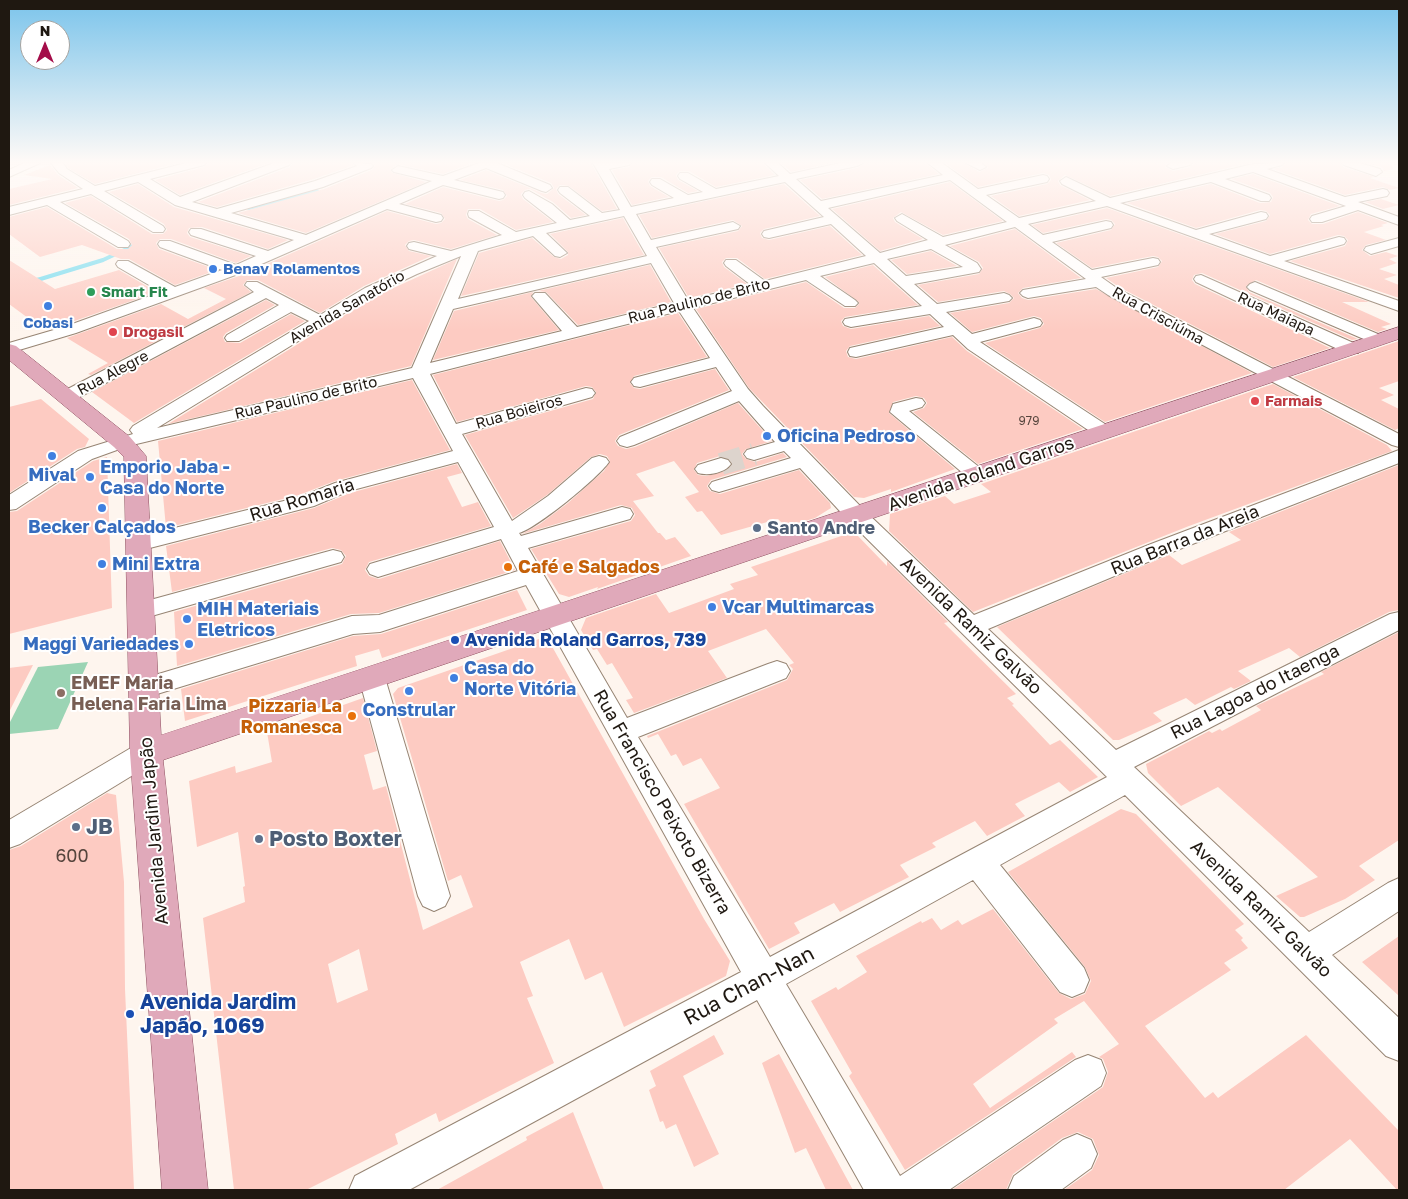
<!DOCTYPE html>
<html>
<head>
<meta charset="utf-8">
<style>
  body { margin:0 }
  #map { position:relative; width:1408px; height:1199px; overflow:hidden; background:#fef5ee; font-family:"Golos Text",sans-serif }
  canvas { display:block }
  .frame { position:absolute; inset:0; border:10px solid #1f1811; pointer-events:none }
  .north { position:absolute; left:20px; top:20px; width:50px; height:50px; box-sizing:border-box; background:#fff; border:1px solid #a5a3a0; border-radius:50%; rotate:0deg; font-size:14px; font-weight:700; line-height:20px; text-align:center; color:#1f1811 }
  .north::after { content:''; display:block; margin:auto; width:18px; height:22px; background:#a40d49; clip-path:polygon(50% 0,100% 100%,50% 72%,0 100%) }
</style>
</head>
<body>
<div id="map">
<canvas width="1408" height="1199"></canvas>
<div class="frame"></div>
<div class="north">N</div>
</div>
<script>
const ctx = document.querySelector('canvas').getContext('2d');
ctx.lineJoin = 'round';
function fillPath(path, color) { ctx.fillStyle = color; ctx.fill(path, 'evenodd'); }
function trace(path, color, width, dash) { ctx.strokeStyle = color; ctx.lineWidth = width; ctx.lineCap = dash ? 'butt' : 'round'; ctx.setLineDash(dash || []); ctx.stroke(path); }
function drawText(font, color, halo, rows, align = 'center') {
  ctx.font = font + ' "Golos Text",sans-serif'; ctx.lineWidth = 4; ctx.setLineDash([]); ctx.textBaseline = 'middle'; ctx.strokeStyle = halo; ctx.fillStyle = color; for (const [text, x, y, turn = 0] of rows) {
    ctx.save(); ctx.translate(x, y); ctx.rotate((+turn || 0) * Math.PI / 180); ctx.textAlign = isNaN(turn) ? turn : align; if (halo) ctx.strokeText(text, 0, 0); ctx.fillText(text, 0, 0); ctx.restore();
  }
}
fillPath(new Path2D(`
  M88 662 58 729 9 734V724L38 667Z`), '#9bd4b4');
trace(new Path2D(`
  M249 208 317 191
  M34 281 103 260 135 245`), '#78dcef', 4);
trace(new Path2D(`
  M32 282 38 280`), '#78dcef', 4.5);
fillPath(new Path2D(`
  M65 163H178L95 184 68 168Z
  M208 163H268L180 195 155 180 204 167Z
  M293 163H352L354 165 314 179 217 207 198 202 290 167Z
  M373 163H473L443 174 397 164 390 170 393 173 426 182 306 233 238 213 324 189 372 170 375 166Z
  M502 163H591L617 209 602 211 569 186 560 185 556 189 558 194 586 215 571 218 553 202 530 189 525 190 521 194 523 199 553 222 516 230 480 209H468L466 215 468 219 497 235 451 249 414 240 409 241 405 245 409 251 431 256 364 286 320 313 258 280H247L243 285 251 292 91 375 88 374 108 363 67 338 161 304 188 319 226 299 204 288 242 275 387 211 436 224 441 223 445 219 441 213 405 204 443 187 499 201 503 200 507 196 503 190 460 180 486 170 542 193 547 194 554 188 551 183Z
  M633 163H763L775 175 716 187 689 171H680L676 175 678 180 698 191 688 193 661 177H652L648 181 650 186 669 197 632 205 612 170 629 167Z
  M781 163H831L791 172Z
  M865 163H926L939 174 822 199 800 180 857 168Z
  M945 163H964L979 172 988 168 984 163H1168L1165 167 1173 171 1190 167 1194 163H1249L1110 196 1065 175 1058 181 1060 185 1090 200 1019 216 991 196 1047 184 1051 180 1049 175 1043 173 978 187Z
  M1286 163H1340L1343 167 1375 177 1370 178 1399 188 1390 190 1383 187 1345 195 1273 169 1282 167Z
  M1367 163H1392L1393 169 1384 171 1381 167Z
  M50 165 58 175 78 188 9 205V189L52 179 24 175Z
  M1253 174 1340 206 1311 214 1308 220 1312 224H1323L1358 212 1388 223 1381 225 1384 226 1364 232 1386 240 1366 245 1362 250 1370 256 1386 252 1398 256 1389 259 1397 263 1379 269 1397 275 1384 279 1399 285V298L1290 261 1345 246 1348 240 1344 236 1338 235 1270 254 1215 234 1266 221 1270 215 1266 211 1260 210 1196 228 1127 203 1211 184 1260 203 1271 202 1273 197 1270 193 1231 179Z
  M950 182 1003 221 943 235 901 212 893 218 895 222 923 239 880 251 832 209Z
  M138 184 174 207 288 240 268 249 202 227 189 228 187 233 190 237 251 256 236 263 171 239H160L156 243 159 249 217 270 175 285 129 259H121L82 245 40 257 9 234V217L47 207 117 249H128L132 245 129 239 65 203 91 196 152 234H163L167 230 164 224 109 192Z
  M784 184 820 216 764 229 760 233 762 238 769 240 830 226 862 255 765 279 737 258H726L722 262 724 267 747 284 689 298 659 248 738 231 742 226 733 220 652 238 639 215Z
  M1381 199 1399 205 1383 209 1365 202Z
  M1107 208 1369 302H1342L1391 324 1381 327 1387 329 1378 332 1256 280 1246 286 1249 292 1358 339 1352 340 1202 273 1194 275 1192 280 1195 284 1330 348 1273 367 1119 287 1106 278 1158 267 1162 261 1158 257 1153 256 1092 268 1056 243 1111 230 1115 224 1111 220 1106 219 1043 233 1032 225Z
  M623 218 644 255 461 296 479 253 532 238 554 257 561 259 568 255V252L550 234Z
  M1015 229 1081 278 1023 288 1018 293 1022 298 1028 300 1096 289 1252 373 1105 422 985 343 1040 328 1044 324 1041 318 1034 316 972 332 950 313 1009 303 1014 298 1010 294 1004 291 938 302 918 285 979 274 983 268 979 262 950 246Z
  M931 251 957 266 907 274 891 260Z
  M457 259 411 366 168 424 376 296Z
  M9 260 55 289 119 270 157 292 63 325 50 329H43L9 304Z
  M650 265 671 302 578 325 546 292 538 291Z
  M873 265 918 305 845 317 841 321 843 326 851 329 929 316 940 326 850 346 846 351 848 357 856 359 952 337 967 351 1083 429 978 464 913 412 924 408 927 403 924 398 916 396 893 402 889 413 955 469 891 492V489L864 498 854 497 749 388 696 309 806 282 844 308H855L859 304V302L825 277Z
  M533 292 531 297 559 330 433 360 454 311Z
  M266 300 275 305 226 333 223 337 225 342 240 343 291 314 305 321 134 423 92 392Z
  M678 313 707 357 634 376 630 383 634 388 640 389 715 369 729 390 619 435 615 441 618 446 626 449 635 447 738 403 772 441 746 449 742 454 746 459 755 462 783 453 787 457 711 480 707 486 710 491 720 494 799 470 830 503 831 508 815 518 786 527 778 519 721 535 702 511 697 512 685 497 699 492 674 461 636 474 654 496 633 501 658 533H660L666 540 675 537 691 556 597 589 598 587 569 597 559 594 531 549 631 521 635 515 632 508 621 505 522 534 540 524 568 503 604 471 610 461 607 456 600 454 591 457 547 495 513 518 465 435 593 399 596 392 592 387 586 386 457 422 433 375ZM720 456 729 458 732 463 726 471 706 476 698 475 694 470 697 463Z
  M1399 341V381L1379 388 1394 395 1381 400 1399 409V428L1395 430 1293 377Z
  M412 380 450 450 335 481 299 495 166 528 158 441Z
  M1273 384 1387 445 1392 451 1189 526 973 612 889 531 890 514 945 496 954 504 991 492 981 484Z
  M41 399 89 439 85 447 77 449 9 493V407Z
  M107 457 112 608 9 634V512L17 511 93 461Z
  M457 464 462 473 447 477 462 507 478 502 491 526 369 562 365 570 369 576 379 579 500 541 515 570 379 613 351 614 177 666 174 612 342 564 346 556 341 550 332 548 172 592 166 546 314 508 350 493Z
  M1399 465V610L1389 612 1300 657 1289 648 1238 671 1251 681 1234 689 1231 687 1195 705 1186 698 1153 713 1162 721 1119 740H1113L997 627 1169 555 1182 565 1241 540 1229 532Z
  M850 533 856 534 887 566V561L948 622 944 623 1016 694 1007 698 1014 704 1012 705 1050 745 1060 740 1098 777 1070 792 1059 782 1015 804 1025 816 987 836 975 821 932 843 936 847 900 865 909 877 840 912 834 903 794 923 800 933 769 949 684 804 720 788 701 758 683 766 676 754 671 756 658 734 648 738 647 736 787 680 793 669 789 665 794 663 766 629 708 651 727 678 634 713 626 700 633 698 612 663 607 665 597 649 593 650 581 630 586 618 656 594 669 613 734 589 730 584 758 575 751 567Z
  M517 590 527 610 382 658 379 649 355 656 357 666 185 721 181 689 353 636 381 634Z
  M1399 632V840L1359 866 1375 880 1345 899 1304 917H1300L1276 896 1318 877 1218 787 1181 806 1148 773 1146 764 1209 731 1212 733 1220 729 1222 731 1261 710 1256 706 1324 674 1321 672Z
  M539 639 549 641 704 919 730 961 726 976 624 1027 602 972 585 980 569 939 520 962 533 996 527 998 554 1063 439 1122 436 1113 395 1134 398 1144 306 1190H234L203 918 245 902 243 887 245 886 238 832 197 847 189 781 235 766 236 773 272 762 267 732 363 698 377 751 364 755 373 790 386 786 423 930 473 907 461 875 448 881 393 694 398 688ZM359 949 368 990 337 1003 328 964Z
  M33 665 9 712V668Z
  M107 793 116 795 124 882 125 989 134 1190H9V850L21 846Z
  M1121 809 1136 814 1244 924 1235 930 1243 938 1241 940 1248 948 1224 963 1231 970 1145 1026 1205 1098 1213 1092 1218 1098 1306 1035 1399 1131V1190H1397L1350 1139 1284 1190H1064L1092 1170 1099 1155 1093 1139 1078 1132 1062 1138 1013 1174 1006 1190H952L1103 1087 1108 1072 1103 1059 1099 1057 1119 1044 1084 1001 1054 1019 1058 1023 973 1084 990 1108 1072 1052 1076 1057 905 1170 849 1076 852 1073 811 1001 836 987 838 990 867 972 856 956 921 921 922 923 932 918 941 930 958 920 962 925 993 909 1059 993 1071 999 1085 994 1091 981 1085 967 1008 872Z
  M1399 936V996L1362 962Z
  M714 1035 724 1054 683 1076 719 1154 694 1167 676 1124 666 1129 663 1121 660 1122 649 1090 656 1086 650 1071Z
  M779 1054 853 1190H826L806 1148 795 1153 762 1063Z
  M573 1112 604 1190H437L527 1140 526 1137Z`), '#fdcbc2');
trace(new Path2D(`
  M721 464 754 454`), '#ddd4cd', 22, [22, 11]);
const minor = new Path2D(`
  M24 163H40L9 177V170Z
  M51 163H63L67 169 95 186 186 163H206L204 165 150 179 180 197 274 163H291L289 165 192 202 217 209 315 181 357 166 354 163 371 164 373 166 371 168 323 187 231 213 306 235 432 181 394 172 392 170 398 166 443 176 479 163H497L550 185 552 188 546 192 542 191 486 168 454 180 503 192 505 195 503 198 499 199 443 185 399 204 441 215 443 218 441 221 436 222 387 209 241 273 76 333 9 353V343L64 327 161 292 118 267 116 264 118 261H128L175 287 222 270 160 247 158 244 160 241H170L236 265 256 256 191 235 189 232 191 229H201L268 251 294 240 175 205 138 182 104 191 163 226 165 229 163 232H153L91 194 60 202 128 241 130 244 128 247H118L47 205 9 215V207L83 189 59 173Z
  M593 163H631L629 165 609 169 631 207 674 198 652 185 650 182 652 179H660L688 195 703 192 680 179 678 176 680 173H688L716 189 779 176 765 163H778L790 174 840 163H863L857 166 796 179 821 201 943 175 928 163H942L978 189 1043 175 1047 176 1049 179 1047 182 986 195 1019 218 1096 201 1062 184 1060 181 1066 177 1110 198 1253 164 1284 163 1282 165 1267 169 1345 197 1383 189 1387 190 1389 193 1387 196 1358 202 1399 217V225L1358 210 1322 222H1312L1310 219 1312 216 1346 206 1253 172 1225 179 1269 195 1271 198 1269 201H1261L1211 182 1120 203 1196 230 1261 212 1266 213 1268 216 1266 219 1209 234 1270 256 1339 237 1344 238 1346 241 1344 244 1284 261 1399 301V311L1107 206 1028 224 1043 235 1106 221 1111 222 1113 225 1111 228 1052 242 1092 270 1153 258 1158 259 1160 262 1158 265 1101 277 1118 289 1399 434V447L1392 445 1108 295 1096 287 1028 298 1023 296 1020 293 1023 290 1086 279 1015 227 945 245 977 263 981 269 979 272 914 284 937 304 1004 293 1009 295 1012 298 1009 301 946 312 972 334 1034 318 1040 320 1042 323 1040 326 980 342 1111 428 1114 432 1111 436 1104 438 1097 436 968 349 953 335 856 357 850 356 848 352 850 348 944 327 930 314 851 327 845 325 843 322 845 319 922 306 874 263 820 276 855 300 858 303 855 306H845L806 280 693 308 748 389 763 406 865 511 974 615 1151 544 1399 450V463L1167 554 988 629 1116 750 1390 614 1399 612V630L1134 767 1309 932 1388 883 1399 878V911L1332 955 1399 1018V1061L1386 1056 1125 795 1000 865 1084 968 1089 980 1084 992 1072 997 1060 992 973 880 786 984 900 1176 1075 1060 1088 1055 1101 1060 1106 1073 1101 1086 949 1190H864L757 1000 409 1190H349L355 1176 741 972 526 585 380 632 353 634 144 698 135 695 131 688 135 681 352 616 379 615 518 571 501 539 378 577 370 574 367 569 370 564 494 527 458 462 349 491 314 506 138 551 130 549 127 544 130 539 300 497 335 483 453 451 413 378 128 446 92 459 16 509 9 510V495L78 451 133 434 130 430 133 426 309 321 291 312 239 341H227L225 338 227 335 279 305 266 298 72 401 66 402 60 401 57 397 60 393 254 292 245 285 247 282H257L320 315 365 288 437 256 409 249 407 246 409 243 414 242 451 251 502 235 469 217 468 214 469 211H479L516 232 557 223 525 198 523 195 525 192 529 191 552 204 570 220 590 216 560 193 558 190 560 187H568L602 213 620 210ZM950 180 1007 222 943 237 902 214 895 218 897 221 928 240 880 253 828 208ZM785 182 824 217 764 231 762 234 764 237 769 238 831 224 866 256 765 281 736 260H726L724 263 726 266 751 285 688 300 656 247 738 229 740 226 733 222 651 240 636 214ZM624 216 647 256 458 299 478 251 533 236 555 256 560 257 567 253 546 233ZM931 249 963 267 906 276 887 259ZM461 256 412 368 157 428 375 294 417 274ZM651 263 674 303 577 327 545 293H535L532 296 562 331 430 363 453 309ZM679 311 710 358 634 378 631 382 634 386 640 387 716 367 732 391 620 437 617 441 620 445 627 447 634 445 739 401 775 442 747 450 744 454 747 458 754 460 784 451 791 458 712 482 709 486 712 490 719 492 800 468 849 521 1107 777 770 957 638 737 786 678 790 671 786 664 777 661 768 664 627 718 528 548 630 519 633 514 630 509 622 507 521 536 519 533C537 528 598 478 609 462L606 458 599 456 592 458 548 496 512 521 462 434 592 397 595 393 592 389 586 388 456 424 430 374Z
  M966 163H981L986 167 980 170Z
  M1171 163H1192L1190 165 1173 169 1167 166Z
  M1342 163H1360L1380 169 1382 172 1376 176 1344 165Z
  M1399 238V246L1371 254 1364 250 1366 247Z
  M1201 275 1358 345 1360 349 1358 353H1346L1196 282 1194 279 1196 276Z
  M1255 282 1385 337 1387 340 1385 343H1373L1250 290 1247 287 1250 284Z
  M916 398 922 399 925 403 922 407 909 411 984 471 987 475 984 479 977 481 970 479 890 412 893 404Z
  M721 458 728 460 731 464C725 473 708 476 698 473L695 469 698 465Z
  M333 550 341 552 344 557 341 562 141 619 132 617 129 611 132 605Z
  M372 668 381 671 385 678 450 896 445 906 434 911 423 906 418 896 359 678 363 671Z
  M146 742 156 745 160 753 156 761 20 844 9 848V820L136 745Z
  M1077 1134 1091 1140 1097 1154 1091 1168 1061 1190H1008L1014 1176 1063 1140Z`);
const major = new Path2D(`
  M1399 327V339L163 760 208 1190H162L130 753 124 457 114 447 9 360V344L16 346 130 437 146 456 161 735Z`);
trace(minor, '#978574', 2);
trace(major, '#8f5161', 1);
fillPath(minor, '#fff');
fillPath(major, '#e0a9ba');
const sky = ctx.createLinearGradient(0, 0, 0, 331);
sky.addColorStop(0, '#7bc4eb');
sky.addColorStop(0.49, '#fffaf7');
sky.addColorStop(1, '#fffaf700');
ctx.fillStyle = sky;
ctx.fillRect(0, 0, 1408, 331);
for (const [x, y, r, color] of [
  [213,269,5,"#3f7fe0"],
  [91,292,5,"#2e9e5b"],
  [48,306,5,"#3f7fe0"],
  [113,332,5,"#e0444e"],
  [1255,401,5,"#e0444e"],
  [767,436,5,"#3f7fe0"],
  [52,456,5,"#3f7fe0"],
  [90,477,5,"#3f7fe0"],
  [102,508,5,"#3f7fe0"],
  [757,528,5,"#5c6f8a"],
  [102,564,5,"#3f7fe0"],
  [508,567,5,"#e8710a"],
  [712,607,5,"#3f7fe0"],
  [187,619,5,"#3f7fe0"],
  [455,640,5,"#1a4fb4"],
  [189,644,5,"#3f7fe0"],
  [454,678,5,"#3f7fe0"],
  [409,691,5,"#3f7fe0"],
  [61,693,5,"#8d6e63"],
  [352,716,5,"#e8710a"],
  [76,827,5,"#5c6f8a"],
  [259,839,5,"#5c6f8a"],
  [130,1014,5,"#1a4fb4"]
]) { const dot = new Path2D(); dot.arc(x, y, r, 0, 2 * Math.PI); ctx.fillStyle = color; ctx.fill(dot); trace(dot, '#fff', 2); }
drawText('12px', '#56453d', null, [
  ["979",1029,421]
]);
drawText('bold 15px', '#366cbe', '#fff', [
  ["Benav Rolamentos",223,269],
  ["Cobasi",48,323,"center"]
], 'left');
drawText('bold 15px', '#27864d', '#fff', [
  ["Smart Fit",101,292]
], 'left');
drawText('15px', '#1f1811', '#fff', [
  ["Rua Paulino de Brito",699,301,-14],
  ["Avenida Sanatório",347,307,-30],
  ["Rua Maiapa",1276,314,25],
  ["Rua Crisciúma",1158,316,29],
  ["Rua Alegre",113,373,-28],
  ["Rua Paulino de Brito",306,398,-13],
  ["Rua Boieiros",519,412,-16]
]);
drawText('bold 15px', '#be3a42', '#fff', [
  ["Drogasil",123,332],
  ["Farmais",1265,401]
], 'left');
drawText('bold 18px', '#366cbe', '#fff', [
  ["Oficina Pedroso",777,436],
  ["Emporio Jaba -",100,467],
  ["Casa do Norte",100,488],
  ["Mival",52,475,"center"],
  ["Becker Calçados",102,527,"center"],
  ["Mini Extra",112,564],
  ["Vcar Multimarcas",722,607],
  ["MIH Materiais",197,609],
  ["Eletricos",197,630],
  ["Maggi Variedades",179,644,"right"],
  ["Casa do",464,668],
  ["Norte Vitória",464,689],
  ["Constrular",409,710,"center"]
], 'left');
drawText('18px', '#1f1811', '#fff', [
  ["Avenida Roland Garros",981,474,-19],
  ["Rua Romaria",302,500,-17],
  ["Rua Barra da Areia",1185,540,-22],
  ["Avenida Ramiz Galvão",971,626,44],
  ["Rua Lagoa do Itaenga",1255,692,-27],
  ["Rua Francisco Peixoto Bizerra",662,802,60],
  ["Avenida Jardim Japão",154,831,-95],
  ["Avenida Ramiz Galvão",1261,909,44]
]);
drawText('bold 18px', '#4e5e75', '#fff', [
  ["Santo Andre",767,528]
], 'left');
drawText('bold 18px', '#c56008', '#fff', [
  ["Café e Salgados",518,567],
  ["Pizzaria La",342,706,"right"],
  ["Romanesca",342,727,"right"]
], 'left');
drawText('bold 18px', '#164399', '#fff', [
  ["Avenida Roland Garros, 739",465,640]
], 'left');
drawText('bold 18px', '#785e54', '#fff', [
  ["EMEF Maria",71,683],
  ["Helena Faria Lima",71,704]
], 'left');
drawText('18px', '#56453d', null, [
  ["600",72,856]
]);
drawText('bold 21px', '#4e5e75', '#fff', [
  ["JB",86,827],
  ["Posto Boxter",269,839]
], 'left');
drawText('21px', '#1f1811', '#fff', [
  ["Rua Chan-Nan",749,986,-28]
]);
drawText('bold 21px', '#164399', '#fff', [
  ["Avenida Jardim",140,1002],
  ["Japão, 1069",140,1026]
], 'left');
</script>
</body>
</html>
